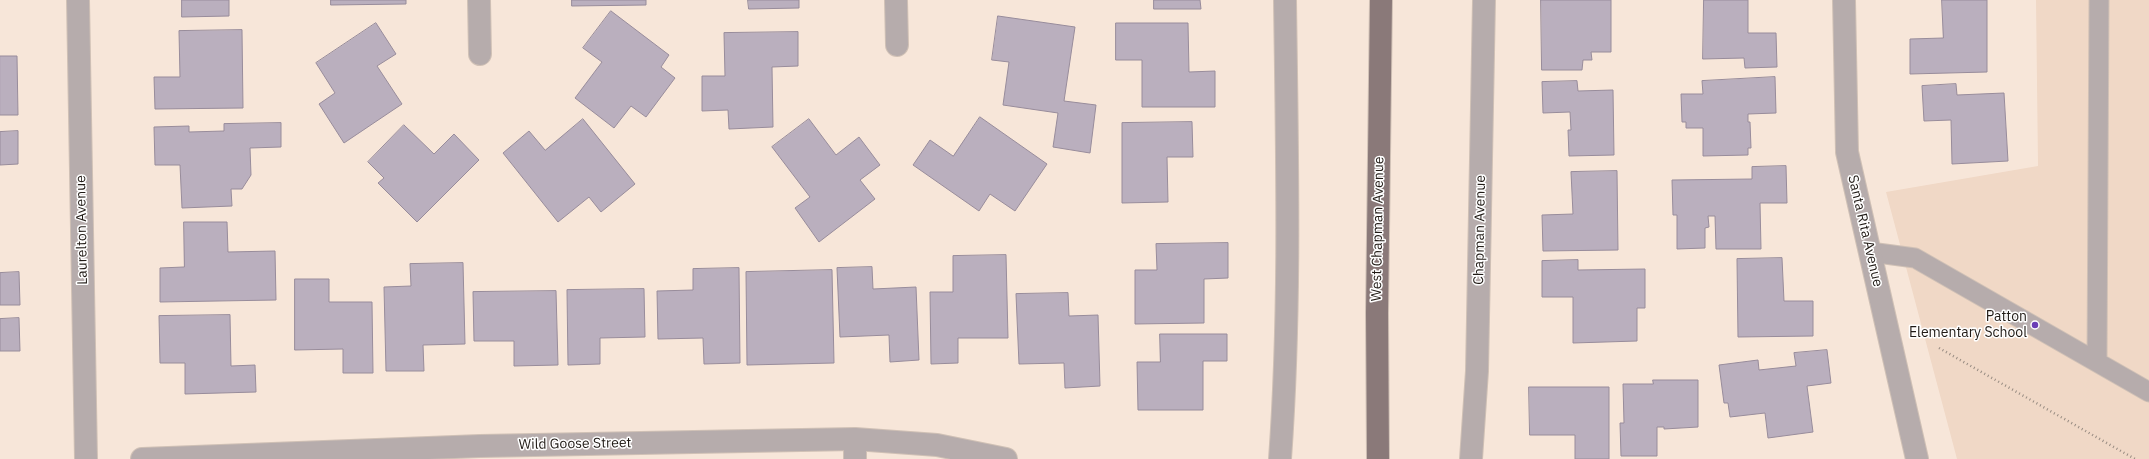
<!DOCTYPE html>
<html>
<head>
<meta charset="utf-8">
<style>
  body { margin:0 }
  canvas { display:block; background:#f7e6d9 }
</style>
</head>
<body>
<canvas width="2149" height="459"></canvas>
<script>
const ctx = document.querySelector('canvas').getContext('2d');
ctx.lineJoin = 'round';
function fillPath(path, color) { ctx.fillStyle = color; ctx.fill(path, 'evenodd'); }
function trace(path, color, width, dash) { ctx.strokeStyle = color; ctx.lineWidth = width; ctx.lineCap = dash ? 'butt' : 'round'; ctx.setLineDash(dash || []); ctx.stroke(path); }
function drawText(font, color, halo, rows, align = 'center') {
  ctx.font = font + ' "IBM Plex Sans",sans-serif'; ctx.lineWidth = 3; ctx.setLineDash([]); ctx.textBaseline = 'middle'; ctx.strokeStyle = halo; ctx.fillStyle = color; for (const [text, x, y, turn = 0] of rows) {
    ctx.save(); ctx.translate(x, y); ctx.rotate((+turn || 0) * Math.PI / 180); ctx.textAlign = isNaN(turn) ? turn : align; if (halo) ctx.strokeText(text, 0, 0); ctx.fillText(text, 0, 0); ctx.restore();
  }
}
fillPath(new Path2D(`
  M2036 0H2149V459H1957L1886 192 2038 166Z`), '#f0d8c6');
const building = new Path2D(`
  M182 0H229V16L182 17Z
  M331 0H406V4L331 5Z
  M572 0H646V5L572 6Z
  M748 0H799V8L749 9Z
  M1154 0H1200L1201 9H1154Z
  M1541 0H1611V52H1591L1592 60H1583L1582 70H1542Z
  M1704 0H1748V33H1776L1777 67 1745 68 1744 58 1703 59Z
  M1942 0H1987V72L1910 74V39L1943 38Z
  M611 11 669 55 661 67 675 78 646 117 631 106 614 128 575 98 602 62 583 48Z
  M998 16 1075 27 1064 101 1096 105 1090 153 1053 147 1058 113 1003 105 1009 62 992 60Z
  M376 23 396 54 377 66 402 104 344 143 319 104 335 93 316 63Z
  M1116 23H1188L1189 72 1215 71V107H1142V60H1116Z
  M242 30 243 108 155 109 154 77H180L179 31Z
  M798 32V66L772 67 773 127 729 129 728 110 702 111V76H725L724 33Z
  M0 56H17L18 115H0Z
  M1775 77 1776 113 1748 114V122H1750L1751 148H1748V155L1703 156V128H1686V122H1682L1681 94H1703L1702 81Z
  M1577 81 1578 91 1613 90 1614 155 1569 156 1568 130H1571L1570 112 1543 113 1542 82Z
  M1956 84 1957 95 2004 93 2008 161 1952 164 1951 120 1924 121 1922 86Z
  M980 117 1047 164 1015 211 990 194 979 211 913 165 930 140 953 156Z
  M583 119 635 184 601 212 589 197 558 222 503 153 529 131 545 150Z
  M809 119 836 155 859 137 880 165 860 180 875 199 819 242 795 208 810 197 772 147Z
  M1192 122 1193 157H1167L1168 202 1122 203V123Z
  M281 123V147L250 148 251 175 242 189H231L232 206 182 208 180 165H155L154 127 189 126V132L224 131V124Z
  M404 125 434 154 454 134 479 160 417 222 378 183 384 178 368 162Z
  M18 131V164L0 165V132Z
  M1786 166 1787 203H1760L1761 249H1716L1715 216H1708L1709 227 1705 228V248L1677 249V215H1673L1672 180 1752 179V167Z
  M1617 171 1618 250 1543 251 1542 215 1573 214 1571 172Z
  M184 222H227L228 252 275 251 276 300 160 302V268L184 267Z
  M1228 243V278L1204 279V323L1135 324V270H1157L1156 244Z
  M1006 255 1008 338H958V363L931 364 930 292H953V256Z
  M1782 258 1784 301H1813V336L1738 337 1737 259Z
  M1578 260V270L1645 269V308H1637V341L1573 343V297H1542V261Z
  M463 263 465 344 423 345 424 371H386L384 287 411 286 410 264Z
  M872 267 873 289 916 287 919 360 890 362 889 335 840 337 837 268Z
  M739 268 740 363 704 364 703 338 658 339 657 291 693 290V269Z
  M832 270 834 363 747 365 746 272Z
  M19 272 20 305H0V273Z
  M295 279H329V302H372L373 373H343V349L295 350Z
  M644 289 645 337 600 338V364L568 365 567 290Z
  M556 291 558 365 514 366V341H474L473 292Z
  M1068 293 1069 316 1098 315 1100 386 1065 388 1064 363 1019 364 1016 294Z
  M230 315 231 366 255 365 256 392 185 394V363H160L159 316Z
  M19 318 20 351H0V319Z
  M1160 334H1227V361H1203V410H1138L1137 362H1160Z
  M1827 350 1831 383 1807 386 1813 432 1768 438 1765 413 1730 417 1728 403H1724L1719 365 1758 360 1759 370 1796 366 1794 353Z
  M1653 380H1698V427L1664 429V427H1657V456H1621L1620 423H1624L1623 384H1653Z
  M1529 387H1609V459H1575V435H1530Z`);
fillPath(building, '#baafbe');
trace(building, '#988c9b', 1);
const service = new Path2D(`
  M1870 252 1915 258 2149 392
  M2097 361 2099 0`);
const minor = new Path2D(`
  M78 0 86 459
  M479 0 480 54
  M896 0 897 45
  M1844 0 1847 152 1917 459
  M855 439V459
  M142 459 480 446 855 439 937 445 1006 459
  M1280 459C1291 306 1287 153 1285 0
  M1471 459 1477 371 1484 0`);
const primary = new Path2D(`
  M1378 459 1377 313 1381 0`);
trace(service, '#d0c1b6', 21);
trace(minor, '#d0c1b6', 24);
trace(primary, '#d0c1b6', 24);
trace(new Path2D(`
  M1939 348 2135 459`), '#988c82', 2.5, [1, 3]);
trace(service, '#b6acac', 19);
trace(minor, '#b6acac', 22);
trace(primary, '#8a7979', 22);
for (const [x, y, r, color] of [
  [2035,325,4,"#6b3eb6"]
]) { const dot = new Path2D(); dot.arc(x, y, r, 0, 2 * Math.PI); ctx.fillStyle = color; ctx.fill(dot); trace(dot, '#fff', 1.5); }
drawText('14px', '#201a15', '#fff', [
  ["West Chapman Avenue",1378,229,-89],
  ["Laurelton Avenue",82,230,-91],
  ["Chapman Avenue",1480,230,-89],
  ["Santa Rita Avenue",1865,231,77],
  ["Wild Goose Street",575,444,-1]
]);
drawText('14px', '#201a15', '#fff', [
  ["Patton",2027,317],
  ["Elementary School",2027,333]
], 'right');
</script>
</body>
</html>
